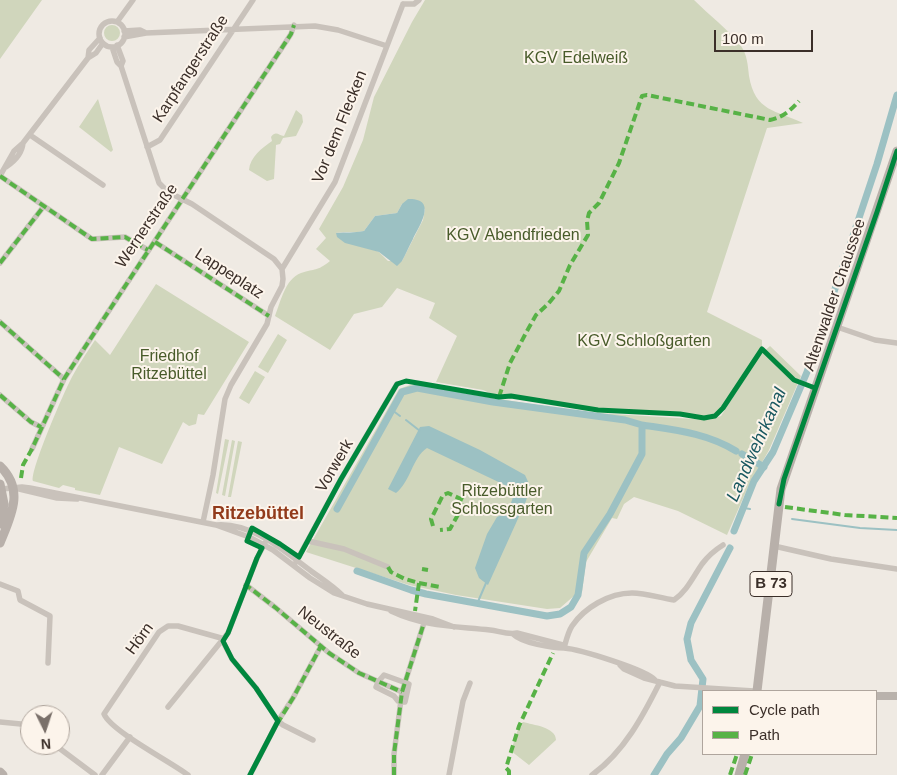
<!DOCTYPE html>
<html>
<head>
<meta charset="utf-8">
<style>
  body { margin:0 }
  #map { position:relative; width:897px; height:775px; overflow:hidden; background:#efeae3; font-family:Arial,sans-serif }
  canvas { display:block }
  .legend { position:absolute; left:702px; top:690px; width:175px; height:65px; box-sizing:border-box; background:#fcf4eb; border:1px solid #afa59d; margin:0; padding:6px 9px; list-style:none; font-size:15px; color:#3b2f29 }
  .legend li { display:flex; align-items:center; gap:10px; height:25px }
  .legend b { width:25px; border:1px solid #afa59d }
  .north { position:absolute; left:20px; top:705px; width:50px; height:50px; box-sizing:border-box; background:#fcf4eb; border:1px solid #afa59d; border-radius:50%; rotate:176deg; font-size:14px; font-weight:700; line-height:20px; text-align:center; color:#3b2f29 }
  .north::after { content:''; display:block; margin:auto; width:18px; height:22px; background:#7a706a; clip-path:polygon(50% 0,100% 100%,50% 72%,0 100%) }
  .scale { position:absolute; left:714px; top:30px; width:99px; height:22px; box-sizing:border-box; border:2px solid #3b2f29; border-top:0; padding-left:6px; font-size:15px; line-height:18px; white-space:nowrap; color:#3b2f29; -webkit-text-stroke:4px #fcf4eb; paint-order:stroke }
</style>
</head>
<body>
<div id="map">
<canvas width="897" height="775"></canvas>
<ul class="legend">
<li><b style="height:6px;background:#00873e"></b>Cycle path</li>
<li><b style="height:6px;background:#57b246"></b>Path</li>
</ul>
<div class="north">N</div>
<div class="scale">100 m</div>
</div>
<script>
const ctx = document.querySelector('canvas').getContext('2d');
ctx.lineJoin = 'round';
function fillPath(path, color) { ctx.fillStyle = color; ctx.fill(path, 'evenodd'); }
function trace(path, color, width, dash) { ctx.strokeStyle = color; ctx.lineWidth = width; ctx.lineCap = dash ? 'butt' : 'round'; ctx.setLineDash(dash || []); ctx.stroke(path); }
function drawText(font, color, halo, rows, align = 'center') {
  ctx.font = font + ' Arial,sans-serif'; ctx.lineWidth = 4; ctx.setLineDash([]); ctx.textBaseline = 'middle'; ctx.strokeStyle = halo; ctx.fillStyle = color; for (const [text, x, y, turn = 0] of rows) {
    ctx.save(); ctx.translate(x, y); ctx.rotate((+turn || 0) * Math.PI / 180); ctx.textAlign = isNaN(turn) ? turn : align; if (halo) ctx.strokeText(text, 0, 0); ctx.fillText(text, 0, 0); ctx.restore();
  }
}
fillPath(new Path2D(`
  M0 0H42L0 59Z
  M425 0H694C709 15 728 29 741 46 747 54 748 66 749 76 755 112 776 110 803 123L767 128 707 312 762 340V349L723 408 715 416 704 418 680 414 598 410 511 396 499 397 483 390 436 382 457 336 429 318 435 303 397 288 382 307 354 314 330 350 275 316C281 301 285 279 301 273 316 268 316 272 330 261L316 249 326 238 319 229 343 187 363 140 374 97 412 22ZM402 204 425 209 423 220 402 261H388L379 252 336 233C346 231 355 233 364 231L375 216 397 213Z
  M104 33a8 8 0 1 1 16 0a8 8 0 1 1-16 0Z
  M98 99 113 150 111 152 79 127Z
  M296 110 302 115 303 122 296 136 283 138 280 144 276 145 274 179 267 181 249 170C250 157 262 148 272 141L271 137C276 130 279 136 284 136Z
  M156 284 249 342 204 415 198 414 196 424 189 426 183 422 162 464 119 447 100 495 75 490V488L63 485 59 488 33 481C30 471 62 397 69 383 76 368 86 354 95 340L110 355Z
  M278 334 287 340 268 373 258 367Z
  M770 346 801 376 769 450 748 487 727 535 678 511 634 497 624 504 617 519 612 518 586 562 582 592 575 595 560 608 547 609 456 595 409 585 306 552 399 389 410 385 563 409 596 413 710 420 721 416 760 355Z
  M255 371 265 377 249 404 239 398Z
  M225 439 229 440 218 494 216 493Z
  M232 440 235 441 225 496 222 495Z
  M238 441 242 442 231 497H228Z
  M523 722C533 725 556 727 556 740L529 765 511 751 519 726Z`), '#d0d6bc');
fillPath(new Path2D(`
  M408 199C438 198 420 225 413 239 409 246 406 254 402 261L397 266 379 252 345 243 337 237 336 233C346 232 354 233 364 231L375 216 397 213 402 204Z
  M429 426 480 450 525 475 530 486 526 501 488 585 479 578 475 568 487 534 497 517 508 512 513 497 509 487 427 448C412 458 411 481 396 493L388 489 420 427Z`), '#9cc1c3');
trace(new Path2D(`
  M392 410 400 416
  M406 420 420 431
  M744 508 750 509
  M792 519 860 528 897 530
  M477 604 486 583`), '#9cc1c3', 2);
trace(new Path2D(`
  M840 275 877 164 897 95
  M742 454 764 467
  M337 509 402 392 417 388 493 402 625 420 642 425
  M734 531 754 481 773 452 807 372 836 286
  M357 571 411 590 426 594 547 616 560 614 571 607 578 595 584 553 610 514 642 454V425C675 430 707 433 736 451
  M654 775 667 754 681 738 700 706 703 679 691 660 687 639 691 623 730 548`), '#9cc1c3', 7);
trace(new Path2D(`
  M403 4H414L419 0
  M99 34a13 13 0 1 1 26 0a13 13 0 1 1-26 0Z
  M117 22 133 0
  M124 31 140 30 146 33
  M124 37 146 33 315 26 338 30 387 46
  M103 43 96 53 88 58 23 143 14 151 0 176 92 239 125 237 148 250
  M117 45 123 61 121 66 159 183 168 192 192 204 274 259 282 269 283 279 282 286 271 307 267 324 231 385 225 399 213 475 203 522
  M112 47 117 62 121 66
  M88 58 89 50 100 38
  M30 135 103 185
  M147 147 160 140 253 0
  M6 167C15 161 22 154 23 143
  M155 242 269 316
  M0 263 44 206
  M282 269 335 182 403 4
  M0 322 64 379
  M837 327 875 340 897 343
  M0 395 31 422 41 427
  M32 449 64 379 291 34 294 25
  M15 488 57 498 77 499
  M2 489 22 487 30 488 216 525C252 522 284 551 311 571 322 579 333 586 342 595
  M216 525 249 537 273 550 310 578 334 593 367 604 433 619 454 627
  M308 541 344 549 388 567
  M774 546 831 559 897 569
  M296 562 341 479 397 384
  M0 584 18 591 20 600 50 616 48 663
  M246 585 276 608 329 653 359 673 402 692
  M391 611C425 627 454 626 490 630 499 631 508 635 517 633L563 645 564 648
  M513 634C522 643 552 648 564 648 579 649 647 670 655 680
  M564 648C566 641 568 632 572 626 584 608 609 593 632 593 646 593 660 598 674 600 687 591 693 577 702 564 708 556 715 550 723 545
  M620 665 624 669 644 678 675 686 754 691
  M384 675 409 684 405 702 398 701 394 696 376 687 378 682Z
  M168 707 228 633 257 558 265 543
  M0 722 21 724 30 728
  M55 745 95 775
  M102 775 130 737
  M188 775C171 762 111 731 104 714L159 632 168 626H178L221 638 232 659 256 688 278 721 283 725 313 740
  M250 775 278 721 293 698 321 646
  M394 775V754L402 692 423 626
  M449 775 463 701 470 683
  M592 775C624 752 643 716 660 682`), '#c9c2bb', 5.5);
trace(new Path2D(`
  M876 696H897`), '#b9b2ac', 8);
trace(new Path2D(`
  M0 466C25 490 11 516 0 543
  M0 484 4 504 0 524
  M757 691 781 489 897 151
  M0 772 3 775
  M739 775 745 754`), '#b8b0aa', 9);
trace(new Path2D(`
  M0 176 92 239 125 237 148 250
  M155 242 269 316
  M0 263 44 206
  M0 322 64 379
  M0 395 31 422 41 427
  M499 397 510 363 527 331 536 315 548 304 559 291 570 265 588 235 587 221 589 213 599 203 619 163 642 96 647 95 770 120C783 117 790 111 799 101
  M21 478 23 465 32 449 64 379 291 34 294 25
  M785 507 845 515 897 518
  M433 526 431 519 443 495 448 493 463 500 464 504 450 529 440 530
  M388 567 391 572 405 579 419 583 415 611
  M422 569 428 570
  M419 583 440 587
  M245 587 246 585 276 608 329 653 359 673 402 692
  M277 724 293 698 321 646
  M394 775V754L402 692 423 626
  M509 775V771L506 768 519 726 553 653
  M730 775 737 754
  M745 775 752 754`), '#57b246', 4, [8, 4]);
trace(new Path2D(`
  M779 504 784 479 877 212 897 151
  M250 775 278 721 256 688 232 659 223 641 228 633 257 558 262 548 247 541 252 528 280 544 299 557 341 479 397 384 406 381 499 397 511 396 598 410 680 414 704 418 715 416 723 408 762 349 794 380 815 388`), '#00873e', 5);
for (const [x, y, w] of [
  [771,584,42]
]) { const box = new Path2D(); box.roundRect(x - w / 2, y - 12.5, w, 25, 4); ctx.fillStyle = '#fcf4eb'; ctx.fill(box); trace(box, '#3b2f29', 1); }
drawText('bold 15px', '#3b2f29', null, [
  ["B 73",771,584]
]);
drawText('16px', '#485b2a', '#fcf4eb', [
  ["KGV Edelweiß",576,59],
  ["KGV Abendfrieden",513,236],
  ["KGV Schloßgarten",644,342],
  ["Friedhof",169,357],
  ["Ritzebüttel",169,375],
  ["Ritzebüttler",502,492],
  ["Schlossgarten",502,510]
]);
drawText('16px', '#3b2f29', '#fcf4eb', [
  ["Karpfangerstraße",191,69,-57],
  ["Vor dem Flecken",340,127,-68],
  ["Wernerstraße",147,226,-56],
  ["Lappeplatz",229,274,33],
  ["Altenwalder Chaussee",835,295,-71],
  ["Vorwerk",335,466,-60],
  ["Neustraße",329,633,38],
  ["Hörn",140,639,-54]
]);
drawText('italic 18px', '#1a5961', '#fcf4eb', [
  ["Landwehrkanal",757,445,-66]
]);
drawText('bold 18px', '#923a1a', '#fcf4eb', [
  ["Ritzebüttel",258,514]
]);
</script>
</body>
</html>
